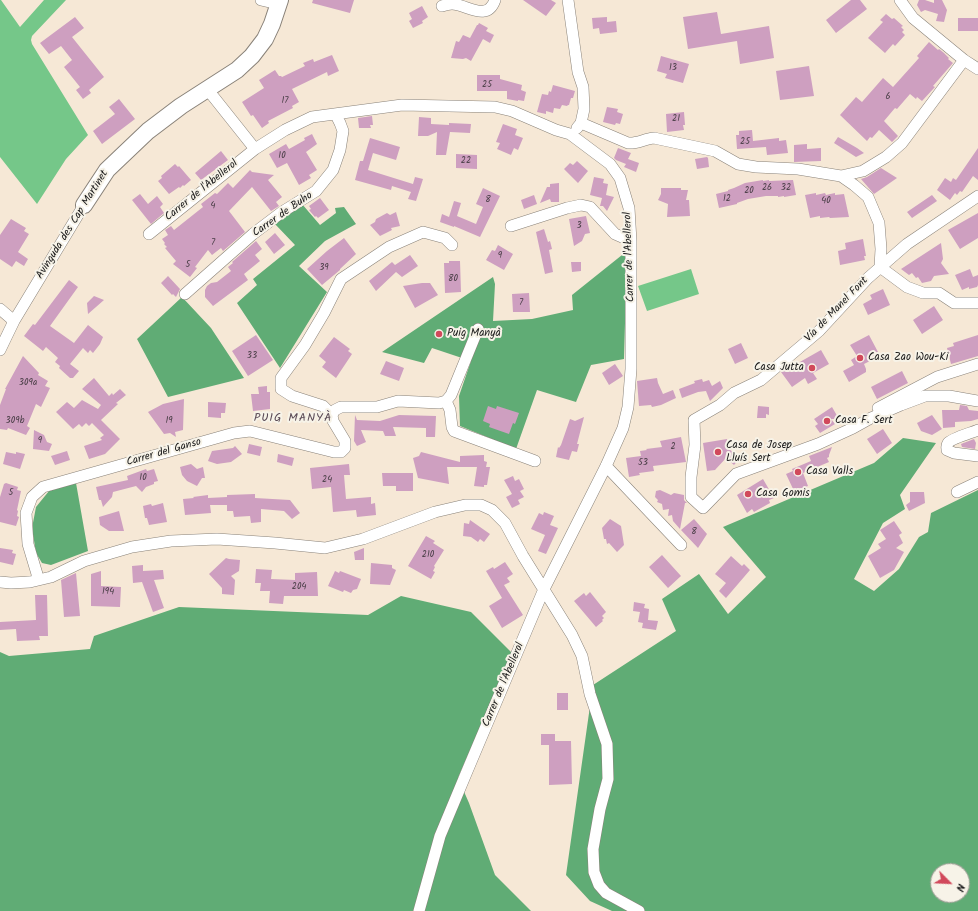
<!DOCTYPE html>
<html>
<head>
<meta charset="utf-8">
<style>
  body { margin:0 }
  #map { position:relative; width:978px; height:911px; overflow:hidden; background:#f6e8d6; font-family:Kalam,sans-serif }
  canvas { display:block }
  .north { position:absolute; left:930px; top:863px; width:40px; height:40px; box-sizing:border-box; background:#f7f3e8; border:1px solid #9f9d96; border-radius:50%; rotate:114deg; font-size:11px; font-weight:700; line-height:16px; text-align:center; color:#1c1c1c }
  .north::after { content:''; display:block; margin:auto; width:14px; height:18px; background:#d1495b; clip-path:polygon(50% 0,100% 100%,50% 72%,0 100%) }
</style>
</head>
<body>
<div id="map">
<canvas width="978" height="911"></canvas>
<div class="north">N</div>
</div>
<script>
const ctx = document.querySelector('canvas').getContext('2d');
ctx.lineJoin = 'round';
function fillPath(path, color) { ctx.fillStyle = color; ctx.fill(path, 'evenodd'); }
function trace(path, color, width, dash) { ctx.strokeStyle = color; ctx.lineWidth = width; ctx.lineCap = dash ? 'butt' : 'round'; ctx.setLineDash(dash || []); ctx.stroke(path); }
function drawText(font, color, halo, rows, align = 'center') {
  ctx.font = font + ' Kalam,sans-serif'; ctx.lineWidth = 4; ctx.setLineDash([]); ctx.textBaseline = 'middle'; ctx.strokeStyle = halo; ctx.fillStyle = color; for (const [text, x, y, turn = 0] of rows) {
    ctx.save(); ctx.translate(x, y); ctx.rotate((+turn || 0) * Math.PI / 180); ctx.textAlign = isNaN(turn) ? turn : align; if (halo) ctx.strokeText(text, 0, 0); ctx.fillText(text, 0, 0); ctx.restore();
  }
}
fillPath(new Path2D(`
  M0 0H1L20 27 44 0H66L32 36 31 40 32 44 88 135 66 159 37 204 0 157Z
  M691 269 699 294 647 311 638 286Z`), '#75c789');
fillPath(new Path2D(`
  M302 204 320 225 336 213 335 208 344 207 356 224 325 241 299 266 327 292 280 368 237 303 257 285 253 279 295 245 275 224Z
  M627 251 624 359 591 365 576 402 537 390 516 449 460 426 459 396 471 361 432 348 424 363 382 352 493 277 495 284 493 321 532 319 573 310 572 295Z
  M182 297 211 328 244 378 168 397 137 339Z
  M903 438 936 443 900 495 905 509 883 523 854 579 874 591 899 569 919 537 928 532 931 513 978 490V911H612L590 901 566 875 593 685 676 631 662 599 699 574 728 614 766 577 723 527 874 463ZM938 871H962V895H938Z
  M76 483 88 551 51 565 42 563 36 553 32 528 36 507 49 491Z
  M401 596 471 612 512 653 458 778 469 803 495 875 531 911H0V652L9 656 90 649 94 636 179 607 368 615Z`), '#60ac75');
fillPath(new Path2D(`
  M313 0H354L350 13 312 3Z
  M523 0H551L556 3 546 16Z
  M851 0H860L867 9 836 33 826 20Z
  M919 0H925L934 3V0H942L947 10 944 22 936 21 938 14 925 10 921 12 917 5Z
  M422 6 428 17 422 21 423 23 413 28 409 21 412 19 409 13Z
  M717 12 721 34 769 26 774 58 740 64 737 41 688 49 683 17Z
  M886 14 892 19 894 18 903 26 901 27 904 30 902 32 905 35 895 46 893 44 885 53 868 38 883 22 880 20Z
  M75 17 84 28 72 37 104 77 89 90 91 93 83 99 76 90 80 87 64 67 72 60 61 46 49 54 40 43Z
  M607 17V22L616 21 617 32 600 34 599 28 593 29 592 18Z
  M958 18H978V31H958Z
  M479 23 488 28 486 31 494 35 490 43 483 39 471 61 466 58 463 59 451 58 456 41 459 42 463 35 470 38 477 25H478Z
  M929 42 938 50 939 49 944 53 949 58 948 59 953 63 933 86 935 87 922 101 917 97 916 99 910 94 897 109 895 108 884 121 898 136 892 142 879 130 872 138 870 137 867 141 840 115 856 97 862 102 883 78 893 87 919 58 917 56Z
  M332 55 339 71 328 76 327 72 292 89 299 102 292 106 293 108 268 121 269 123 262 128 253 115 251 116 242 102 264 88 259 80 275 70 279 76H281L282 77 305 66 303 63 313 59 314 62Z
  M661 56 689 64 683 83 665 78 667 74 657 71Z
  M809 66 814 96 780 100 776 71Z
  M477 75H500V79L522 85 521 90 526 92 524 101 518 100V101L507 99V91H477Z
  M553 85 575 91 573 98H571L569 105H568L567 106 562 105 560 109 554 108 553 113 546 111V114L537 112 542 94 548 95 549 91 551 92Z
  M119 99 135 119 102 144 93 131 115 114 109 107Z
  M607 107 618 109 617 112 623 114 620 124 616 123 615 125 603 122Z
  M684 112 685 125H683L684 130 667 132 666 114Z
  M372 116 373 125H370L371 128H359L358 118Z
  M419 117 431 118V124L449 125V123L471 124 470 133 450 132 446 155H436L437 132 428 136H418Z
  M503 124 517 129 515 135 523 138 518 150 514 148 511 155 497 149 500 143 496 142Z
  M752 130 753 141 779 138V141L786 140 788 153 767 155 766 147 737 149 736 135H739V131Z
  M312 134 317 144 306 152 317 170 309 175 311 178 299 185 287 163 277 168 269 154 286 144 289 149 305 140 304 138Z
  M838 137 857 148 864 153 856 157 834 143Z
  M370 138 400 147 396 160 373 153 368 170 413 184 415 177 423 179 416 201 408 199 411 192 392 186 391 190 355 180 360 161H363Z
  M807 144V149L821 148V161L794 162V145Z
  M618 148 631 153 628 159 639 163 636 172 624 167 626 164 616 160 614 158Z
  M978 148V180L973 176 962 192 960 191 957 195 955 193 950 200 937 190 945 178 951 182 953 178 956 180Z
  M221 151 228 160 201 180 195 173Z
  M456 154 477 155V169L456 168Z
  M707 157 708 158 709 167 697 169 695 159Z
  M577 161 588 171 578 183 564 169 570 163 573 165Z
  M175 164 178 167 179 166 191 180 184 186 183 185 180 188 179 187 169 194 158 181 162 178 161 176Z
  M881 168 897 178 874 194 861 179 867 177Z
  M250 170 252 172 274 175 268 180 282 197 276 202 279 206 271 211 252 187 229 211 245 232 223 251 221 248 212 255 208 250 195 267 197 268 190 277 173 264 176 261 165 248 167 247 164 244 165 243 162 239 168 235 165 230 171 226 174 230 203 207 201 204 215 193 217 194 228 183 233 188Z
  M594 177 604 179 603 183 608 184 606 195 614 197 607 211 603 206H600L602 198 590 195Z
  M763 180V181L769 180V181L793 180 796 195 784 197V196L778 197V196H766L748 199 737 203V204L719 208 716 194 728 191V190L734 188 745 183Z
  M559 183V202H551L550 199 540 203 547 187H550V184Z
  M483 188 500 196 480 237 454 226V227L440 222 442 214 449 217 454 201 461 203 457 216 476 224 483 207 476 204Z
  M661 188H681V190H688L686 200H689L690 216 667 217 668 204 658 200 661 194Z
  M816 193V195L825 193 826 195 835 193V195L844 194 849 217 830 218 829 217 820 218V216L810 218 805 195Z
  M140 194 148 204 157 196 163 204 160 207 164 213 151 224 132 200Z
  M534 195 537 204 524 209 521 200Z
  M932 195 937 201 912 218 907 212Z
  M320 198 329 210 318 218 316 216 315 217 309 210 311 209 309 206Z
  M396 212 400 226 391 228 392 230 380 236 370 225 375 222 376 219 387 213 390 215Z
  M978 213V238L960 249 948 230Z
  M586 216 590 233 585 234 582 241 574 246 569 219Z
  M11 219 26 228 24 231 29 234 18 252 28 259 24 266 16 261 12 267 0 259V235Z
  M544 229 548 242 550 241 552 249 549 250 553 272 545 274 536 232Z
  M275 233 285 245 274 254 265 242Z
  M344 238 356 254 340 269V270L322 285 307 269 327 251Z
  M863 239 866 256H864L865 260 840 265 838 251 846 249 845 243Z
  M256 241 262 249 255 255 260 261 244 274 248 280 213 306 205 297V290L207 286 211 283 217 282 231 271 228 267 233 263 232 262Z
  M941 243 943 259 941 263 949 274 934 276 931 281 922 283 918 277 916 278 912 273 909 275 901 269Z
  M498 245 513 254 504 270 486 260 492 250 495 251Z
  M410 255 418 266 402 277 396 272 376 291 369 281 392 262 395 265Z
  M449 261H460L461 292 445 293 444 263H449Z
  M571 262H581V271L572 272Z
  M970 269 973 277 978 275V285L977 287 969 289V287L962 290 955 275Z
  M168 276 180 289 176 297 173 294 172 295 161 283Z
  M69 280 78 287 50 326 74 343 88 325 103 337 100 344 93 353 90 350 88 353 83 348 70 364 79 371 73 378H70L59 368 60 366 55 362 58 358 46 347 43 351 24 336 33 324 35 325Z
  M422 283H430L438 295 415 308 403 286Z
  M883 289 890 305 868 315 863 304 872 299 870 295Z
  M529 293 530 312H513L512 294Z
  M94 296 104 300 88 314 87 303Z
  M934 306 943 320 922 334 913 320Z
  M256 335 273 360 248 376 232 351Z
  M869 335 878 352 874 354 876 358 864 364 866 369V372L849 382 843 371 854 365 851 360 857 356 850 345Z
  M978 335V356L951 364 947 348 954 346 953 343Z
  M334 337 350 349 348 351 352 354 336 378 322 367 326 362 319 356Z
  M741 343 748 358 735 364 728 349Z
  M821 350 829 364 813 373 817 379 808 384 805 378 792 387 781 372 789 365 791 367Z
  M23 356 39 373 38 375 48 381 45 386 50 388 41 407 36 404 27 426 30 428 26 435 8 428 7 430 0 429V405L6 389H5Z
  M386 361 404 368 399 381 380 374Z
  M615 364 623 376 609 385 602 373Z
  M902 371 908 383 877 399 871 387Z
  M94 378 109 396 112 393 113 395 120 389 126 395 116 403 118 404 101 420 120 439 105 454 89 459 84 446 102 440 100 438 104 435 92 423 89 426 86 423 82 427 79 424 73 429 56 412 67 402 74 408 82 400 98 409 101 405 82 389Z
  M657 378 658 383 663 394 673 390 676 398 661 405 652 407 651 405 639 406 637 381Z
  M702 379 703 382 709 380 712 386 720 381 723 388 710 401 706 391 698 392 682 398 679 389 695 383 694 381Z
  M267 386V392H270V409L253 411 251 394H259L258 387Z
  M184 399 183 430 175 432 176 437 170 433 164 434 148 412 163 404Z
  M208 402 226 403 225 413H221V418L208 417Z
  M960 405 967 406 969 410 978 411V419L971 421 955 422V427L943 428 942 410H959Z
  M488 406 496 409 497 406 519 413 515 424 513 423 509 434 489 427 490 424 483 421Z
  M758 406 769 407V415L766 414V418H757Z
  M832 407 839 419H831L835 424 820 433 815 426 818 424 814 419Z
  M355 415 357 420 380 421 399 415 436 416 435 437H426V428L393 427 396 436H385L383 431 361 430 366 442 357 446 354 441Z
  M932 415 942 429 932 435 921 431 917 423Z
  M584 417 577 444H579L577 452 572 451 569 460 556 457 558 447 559 448 561 445 570 419 575 421Z
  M883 429 892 443 877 454 867 439Z
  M34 430 44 435 47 442 52 444 49 451 33 449Z
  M681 437 686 462 653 466 654 471 639 473 640 475 629 477 626 458 641 456 640 451 647 450 646 449 662 447 660 441Z
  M727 439 729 449 740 458 734 465 726 458 715 470 707 471 703 443Z
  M974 439 976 443 975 449 962 447 961 444Z
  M249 444 262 447 260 456 247 453Z
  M235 446 242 454 231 462 217 464 208 461 212 451 233 448Z
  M832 447 829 455V457L827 458 829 462 803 473 808 486 794 491 786 474 793 471 792 469 811 461 809 456Z
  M67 451 70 460 55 465 51 456Z
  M6 452 16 454V452L25 454 20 469 3 464Z
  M421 452 460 462V456L484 455V461L487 462 486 467H490L487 485H484V487L474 486 477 467H447L449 484 418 478 413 458 419 456Z
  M278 454 294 458 292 466 277 462Z
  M191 464 197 469 203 467 205 478H202L197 486 187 481 182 475 180 467Z
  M349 464 350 475H344L346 499 371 497V504L375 503 376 515 357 517 356 510 333 512 331 487 312 489 310 468Z
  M146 469 147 471 154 469 158 481 154 482V484L146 487 142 492 136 486 113 492 112 497 103 507 101 500H99L96 487 128 480 127 476Z
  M382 473H413V491H396V486H383Z
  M513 476 515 481 519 479 524 489 520 491 524 497 518 500 520 504 512 508 506 497 512 494 504 480Z
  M763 479 774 498 769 500 770 503 754 512 752 509 747 513 737 495Z
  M6 483 18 487 17 490 21 491 17 510 18 511 17 516 19 517 16 526 0 522V497L4 484Z
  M660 490 671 495 674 493 684 495V500L687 503H685L680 529 673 521 672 515 668 516 669 509 663 510 662 504 657 502 658 500 655 497 656 491Z
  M910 492H924L925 503 909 511 906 505 910 502Z
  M255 494V498L290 500 300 513 292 519 284 511 261 509V522L251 523 250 516 234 517 233 511H227V505H210L211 513 185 515 183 499 194 498 193 497 208 495V498L227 497V495Z
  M163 503 167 522 149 525 147 518H145L143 506 151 504 152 506Z
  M119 511 124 531H109L100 525 99 517Z
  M544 512 554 516 550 525 558 528 546 554 538 551 545 535 531 529 539 513 543 515Z
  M610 519 621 526 624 545 617 552 609 543 607 544 606 539H604L602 528Z
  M694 519 707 534 698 548 681 530Z
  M470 520 490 534 484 542 480 539 478 542 471 537 463 536 464 523 469 524Z
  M894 521 902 533 899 535 903 543 896 548 904 552 894 570 880 578 868 556 881 548 878 544 886 539 880 530Z
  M426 536 435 541 433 543 444 550 434 566 435 567 433 571 435 572 431 579 408 566Z
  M0 548 13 550 12 553 16 554 13 565 0 562Z
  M364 548V560H355L354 552Z
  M662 555 681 576 668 588 649 567Z
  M731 556 742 566 744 564 750 570 726 598 719 591 726 583 715 574Z
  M226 558 229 559 240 560 239 571 231 576 235 580 234 595 222 594V588L209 574Z
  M505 562 513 574 507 578 510 582 504 585 523 615 502 628 489 606 502 598 486 571 493 567 494 569Z
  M371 563 392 565V568L396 570 390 585 370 584Z
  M143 565V571L163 570 164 579 154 580 164 608 153 612 142 582 133 583 132 566Z
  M256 569 272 570 271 579 295 580V573L317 572 318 596H284L283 604 269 603 270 591H260L261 583H255Z
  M101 571V586L121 587 120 607 91 606V574Z
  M335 571 339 573 340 571 361 579 357 589 353 590 351 593 344 590 343 592 328 586Z
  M76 573 80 616 64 617 61 580Z
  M590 592 606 612 602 616 604 618 602 620 603 621 596 627 574 601 584 593 586 596Z
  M35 595H47L48 636H39L40 640 17 641 16 629 0 630V622L36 620Z
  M634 602 645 604 644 608 649 609 648 620 658 621 656 630 642 628 643 623 638 622 640 612 633 611Z
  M557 693H568V710H557Z
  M541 734H555V741H571L572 784 549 785V745H541Z`), '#ce9fc0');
const street = new Path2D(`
  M261 0 278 4
  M568 0 578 72 583 87 584 109 581 123 577 128
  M900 0 913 18 964 60 978 69
  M442 6C445 5 449 4 452 4 466 4 487 23 495 0
  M208 90 255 149
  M581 123 628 143C637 144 644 139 654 138L715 151 738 164 756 167 798 169 841 176 854 185 868 197 879 223 881 249 880 267 907 287 923 293H939L954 303H978
  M841 176 863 171 886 157 902 143 964 60
  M978 196 907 244 868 278 819 331 761 380 734 393 720 405 694 420 695 445 691 477V497L703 508 736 474 818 444 853 428 871 418 901 405 925 396H949L978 401
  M511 226 567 208 581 205 590 207 615 234 631 241
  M149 234 255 149 285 130 312 117 402 105 495 107 512 111 556 130 570 134 610 164 620 178 629 208 631 241V369L628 407 623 428 606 466 544 589 468 769 440 836 419 911
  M185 294 253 234 282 212 316 191 333 170 340 150 343 131 340 123 336 115
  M0 309 14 321
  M0 350 14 321 84 205
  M446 401 451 395 478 329
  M878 408 937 377 978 364
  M332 415 323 406 292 396 281 389V378L305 345 324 313 341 279 389 247 423 232 445 238 452 245
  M978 430C971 433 952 438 948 443 946 446 947 447 947 450L954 453 978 456
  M606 466 681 545
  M957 492 978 482
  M37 580V574L28 544 26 513 32 497 43 487 234 433 250 431 334 452H341L345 448V441L333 421 332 415 335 410 341 407H377L398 401 439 403 446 401 450 410 452 427 454 431 535 461
  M0 582 11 583 30 582 51 577 84 561 132 547 171 541 217 539 275 543 325 548 363 539 435 512 465 505H481L492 510 505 523 523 556 572 635 582 656 590 694 607 744 608 779 600 809 593 849 594 872 599 885 606 893 639 911`);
const secondary = new Path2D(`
  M84 205 107 170 148 131 181 106 237 70 252 56 265 39 272 24 280 0`);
trace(street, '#898279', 12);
trace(secondary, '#898279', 18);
trace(street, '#fff', 11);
trace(secondary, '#fff', 16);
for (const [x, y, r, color] of [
  [439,334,4,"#d1495b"],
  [860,358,4,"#d1495b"],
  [812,368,4,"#d1495b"],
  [827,421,4,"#d1495b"],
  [718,452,4,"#d1495b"],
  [798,472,4,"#d1495b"],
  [748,494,4,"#d1495b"]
]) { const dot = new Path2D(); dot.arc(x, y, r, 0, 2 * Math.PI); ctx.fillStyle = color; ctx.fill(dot); trace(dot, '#f7f3e8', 1.5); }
drawText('9px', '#483d45', null, [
  ["13",673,68],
  ["25",487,85],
  ["6",888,97],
  ["17",285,101],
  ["21",676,119],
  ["25",745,142],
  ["10",282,156],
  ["22",466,161],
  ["26",767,188],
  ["32",786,188],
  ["20",749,191],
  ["12",727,199],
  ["8",488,200],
  ["40",826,201],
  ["4",213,206],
  ["3",579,226],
  ["7",213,243],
  ["9",500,256],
  ["5",188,265],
  ["39",324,268],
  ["80",453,279],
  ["7",521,303],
  ["33",252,356],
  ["309a",28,383],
  ["309b",15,421],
  ["19",169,421],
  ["9",40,441],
  ["2",673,447],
  ["53",643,463],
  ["10",143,478],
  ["24",327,480],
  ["5",11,493],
  ["8",694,532],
  ["210",428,555],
  ["204",299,587],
  ["194",108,592]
]);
drawText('11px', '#1c1c1c', '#f7f3e8', [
  ["Carrer de l'Abellerol",202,191,-39],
  ["Carrer de Buho",283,215,-35],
  ["Avinguda des Cap Martinet",73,225,-58],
  ["Carrer de l'Abellerol",630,257,-92],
  ["Vía de Manel Font",837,310,-46],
  ["Carrer del Ganso",164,453,-16],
  ["Carrer de l'Abellerol",504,685,-67]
]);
drawText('11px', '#1c1c1c', '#f7f3e8', [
  ["Puig Manyà",447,334],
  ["Casa Zao Wou-Ki",868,358],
  ["Casa Jutta",804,368,"right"],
  ["Casa F. Sert",835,421],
  ["Casa de Josep",726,446],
  ["Lluís Sert",726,459],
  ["Casa Valls",806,472],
  ["Casa Gomis",756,494]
], 'left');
ctx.letterSpacing = '1px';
drawText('12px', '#5a4a55', '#f7f3e8', [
  ["PUIG MANYÀ",293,419]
]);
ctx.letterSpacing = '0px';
</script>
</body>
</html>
